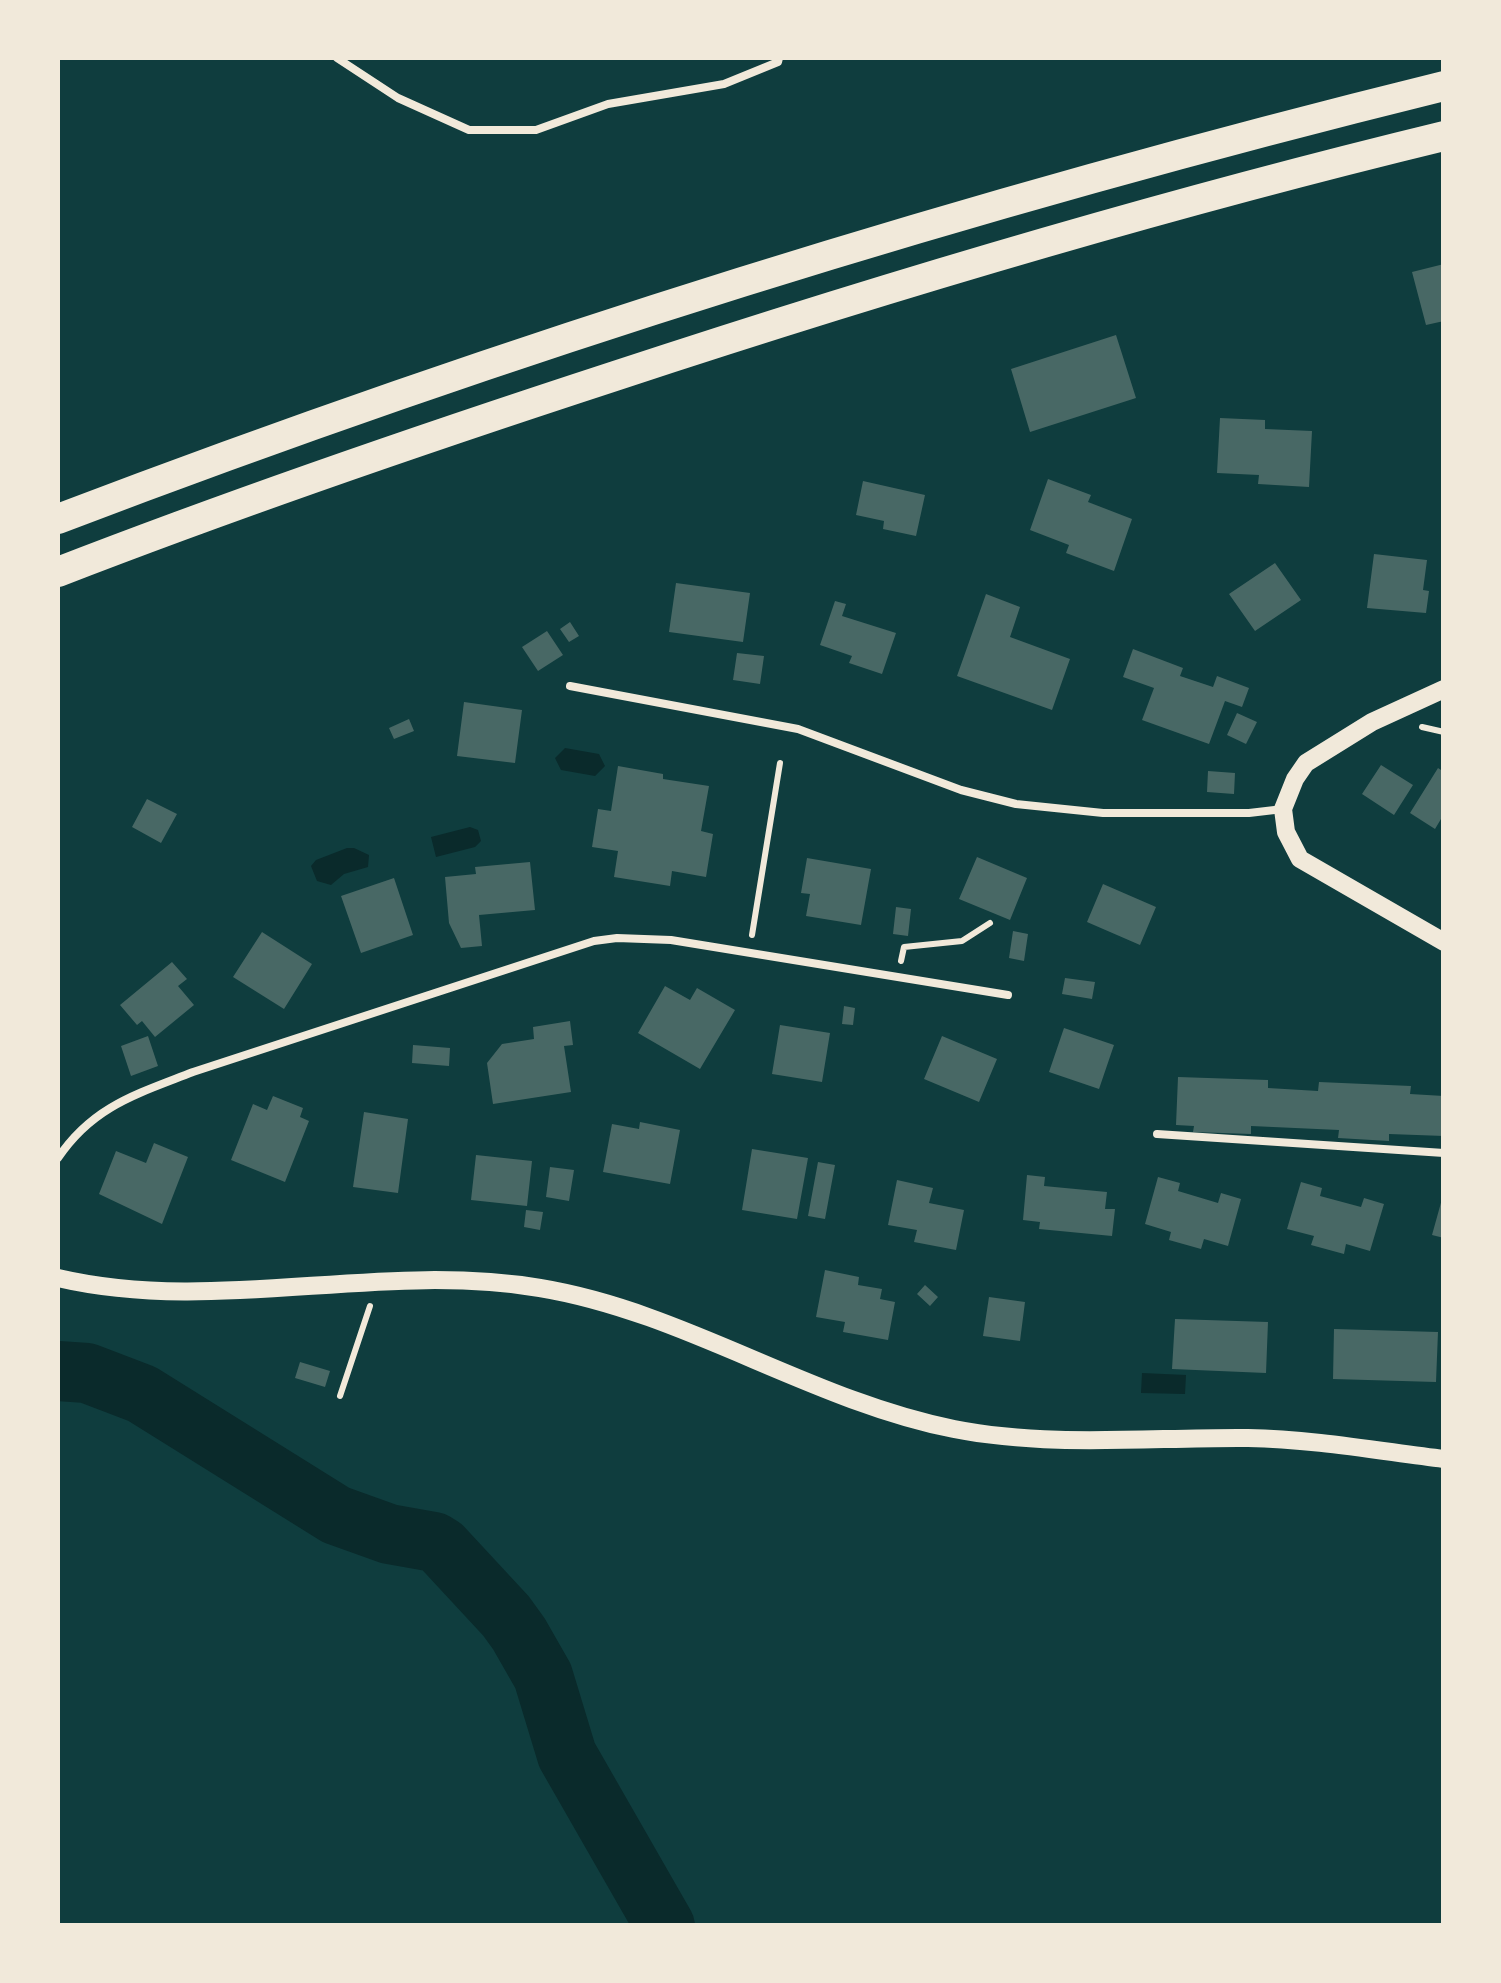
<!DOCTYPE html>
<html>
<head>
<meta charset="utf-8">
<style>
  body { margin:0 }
  #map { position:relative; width:1501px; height:1983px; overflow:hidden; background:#0f3d3e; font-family:"DejaVu Sans",sans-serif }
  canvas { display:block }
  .frame { position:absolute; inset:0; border:60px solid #f1e9da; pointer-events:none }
</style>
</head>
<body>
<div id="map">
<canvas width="1501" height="1983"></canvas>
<div class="frame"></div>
</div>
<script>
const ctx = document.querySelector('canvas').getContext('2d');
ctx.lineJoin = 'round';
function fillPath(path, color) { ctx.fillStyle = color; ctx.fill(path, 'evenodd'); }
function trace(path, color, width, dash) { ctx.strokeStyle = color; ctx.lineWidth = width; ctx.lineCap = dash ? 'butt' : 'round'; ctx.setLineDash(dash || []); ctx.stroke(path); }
fillPath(new Path2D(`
  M565 748 599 754 605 766 595 776 561 770 555 758Z
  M470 827 478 830 481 841 475 847 436 857 431 837Z
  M347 848H354L369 855 368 867 344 874 331 885 317 881 311 866 316 860Z
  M1142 1373 1186 1375 1185 1394 1141 1393Z`), '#0a2a2b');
trace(new Path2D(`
  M58 1371 87 1373 142 1394 336 1515 389 1534 434 1542 442 1547 506 1616 519 1634 543 1676 567 1755 665 1926`), '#0a2a2b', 60);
fillPath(new Path2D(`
  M1444 264V321L1426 325 1412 272Z
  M1116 335 1136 398 1030 432 1011 369Z
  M1220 418 1265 420V429L1312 431 1309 487 1258 484 1259 475 1217 473Z
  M1048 479 1091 495 1088 502 1132 519 1114 571 1066 553 1069 545 1030 530Z
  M863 481 925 495 916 536 883 529 884 521 856 515Z
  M1374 554 1427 560 1423 590 1429 591 1426 613 1367 608Z
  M1275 563 1301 600 1255 631 1229 594Z
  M676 583 750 593 743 642 669 632Z
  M986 594 1020 607 1010 637 1070 659 1052 710 957 676Z
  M835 601 846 604 842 616 896 633 882 674 849 663 852 656 820 645Z
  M570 622 579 636 569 642 560 629Z
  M547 631 563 655 538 671 522 647Z
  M1133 649 1183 668 1180 676 1213 687 1217 676 1249 688 1242 707 1225 701 1209 744 1142 720 1154 688 1123 677Z
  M737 653 764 656 760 684 733 680Z
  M464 702 522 710 515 763 457 756Z
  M1237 713 1257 722 1246 744 1227 735Z
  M409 719 414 731 394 739 389 728Z
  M1381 765 1413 785 1394 815 1362 794Z
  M618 766 663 774V779L709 786 701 831 713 834 706 877 672 871 670 886 614 877 618 851 592 847 598 809 611 811Z
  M1438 768 1444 772V821L1441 819 1435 829 1410 813Z
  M1208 771 1235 773 1234 794 1207 792Z
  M147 799 177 814 161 843 132 827Z
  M977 857 1027 878 1010 920 959 899Z
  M807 858 871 869 861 925 806 916 810 894 801 893Z
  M530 862 535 910 479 915 482 946 461 948 449 923 445 877 476 874 475 867Z
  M394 878 413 935 361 953 341 896Z
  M1103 884 1156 907 1140 945 1087 922Z
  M896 907 911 909 908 936 893 934Z
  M1013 931 1028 934 1024 961 1009 958Z
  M262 932 312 964 284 1009 233 977Z
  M172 962 187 979 178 986 194 1005 155 1037 142 1021 137 1025 120 1005Z
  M1065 978 1095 982 1092 999 1062 994Z
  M665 986 690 1000 697 988 735 1010 700 1069 638 1033Z
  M844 1006 855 1008 853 1025 842 1024Z
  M570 1021 573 1045 564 1046 571 1092 493 1104 487 1063 502 1044 534 1039 533 1027Z
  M780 1025 830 1033 822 1082 772 1074Z
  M1064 1028 1114 1045 1099 1089 1049 1072Z
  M148 1036 158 1066 131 1076 121 1046Z
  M942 1036 997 1059 979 1102 924 1079Z
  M413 1045 450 1048 449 1066 412 1063Z
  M1178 1077 1268 1080V1088L1318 1091 1319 1082 1411 1086 1410 1094 1444 1096V1136L1389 1134V1141L1338 1138 1339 1130 1251 1126V1134L1193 1132 1194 1126 1176 1125Z
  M273 1096 303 1108 300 1117 309 1121 285 1182 231 1160 253 1104 267 1110Z
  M364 1112 408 1119 398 1193 353 1187Z
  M640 1122 680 1130 670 1184 603 1172 612 1124 639 1129Z
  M154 1143 188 1157 162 1224 99 1194 116 1151 146 1163Z
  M752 1149 808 1158 797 1219 742 1210Z
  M476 1155 532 1161 527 1206 471 1200Z
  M818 1162 835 1165 825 1219 808 1216Z
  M550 1167 574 1170 569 1201 546 1197Z
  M1027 1175 1045 1177 1044 1186 1107 1192 1105 1209H1115L1112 1236 1039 1229 1040 1222 1023 1220Z
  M1158 1177 1180 1183 1178 1191 1218 1203 1221 1193 1241 1199 1228 1246 1204 1239 1201 1249 1169 1240 1171 1232 1145 1224Z
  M897 1180 933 1188 929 1203 964 1210 956 1250 914 1242 917 1230 888 1225Z
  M1301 1182 1322 1188 1320 1196 1361 1207 1364 1198 1384 1204 1370 1251 1346 1244 1344 1254 1311 1245 1314 1236 1287 1229Z
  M1442 1199H1444V1238L1432 1235Z
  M526 1210 543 1212 540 1230 524 1227Z
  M825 1270 859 1277 858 1285 882 1289 880 1299 895 1302 888 1340 843 1332 845 1322 816 1317Z
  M925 1285 938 1297 930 1306 917 1294Z
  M989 1297 1025 1302 1020 1341 983 1336Z
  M1175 1319 1268 1322 1266 1373 1172 1369Z
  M1334 1329 1438 1332 1436 1382 1333 1379Z
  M300 1362 330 1371 325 1387 295 1378Z`), '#486865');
trace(new Path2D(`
  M1422 727 1444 732
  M752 935 780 763
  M901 961 904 947 962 941 990 923
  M340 1396 370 1306`), '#f1e9da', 6);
trace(new Path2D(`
  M337 58 398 98 469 130H536L608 104 724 84 778 62 779 58
  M570 686 798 729 961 790 1016 804 1103 813H1249L1283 809
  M1157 1134 1444 1153
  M58 1158C93 1106 137 1094 193 1072L594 941 617 938 671 940 1008 995`), '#f1e9da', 8);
trace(new Path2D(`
  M1444 689 1372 722 1306 763 1295 779 1283 809 1286 832 1300 859 1444 942
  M58 1278C216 1315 379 1261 540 1288 685 1312 809 1400 954 1429 1051 1448 1150 1437 1248 1438 1313 1439 1379 1451 1444 1459`), '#f1e9da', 18);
trace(new Path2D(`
  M58 519C509 347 974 202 1444 86
  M58 572C241 501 428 437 615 376 888 286 1164 204 1444 136`), '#f1e9da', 30);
</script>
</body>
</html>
